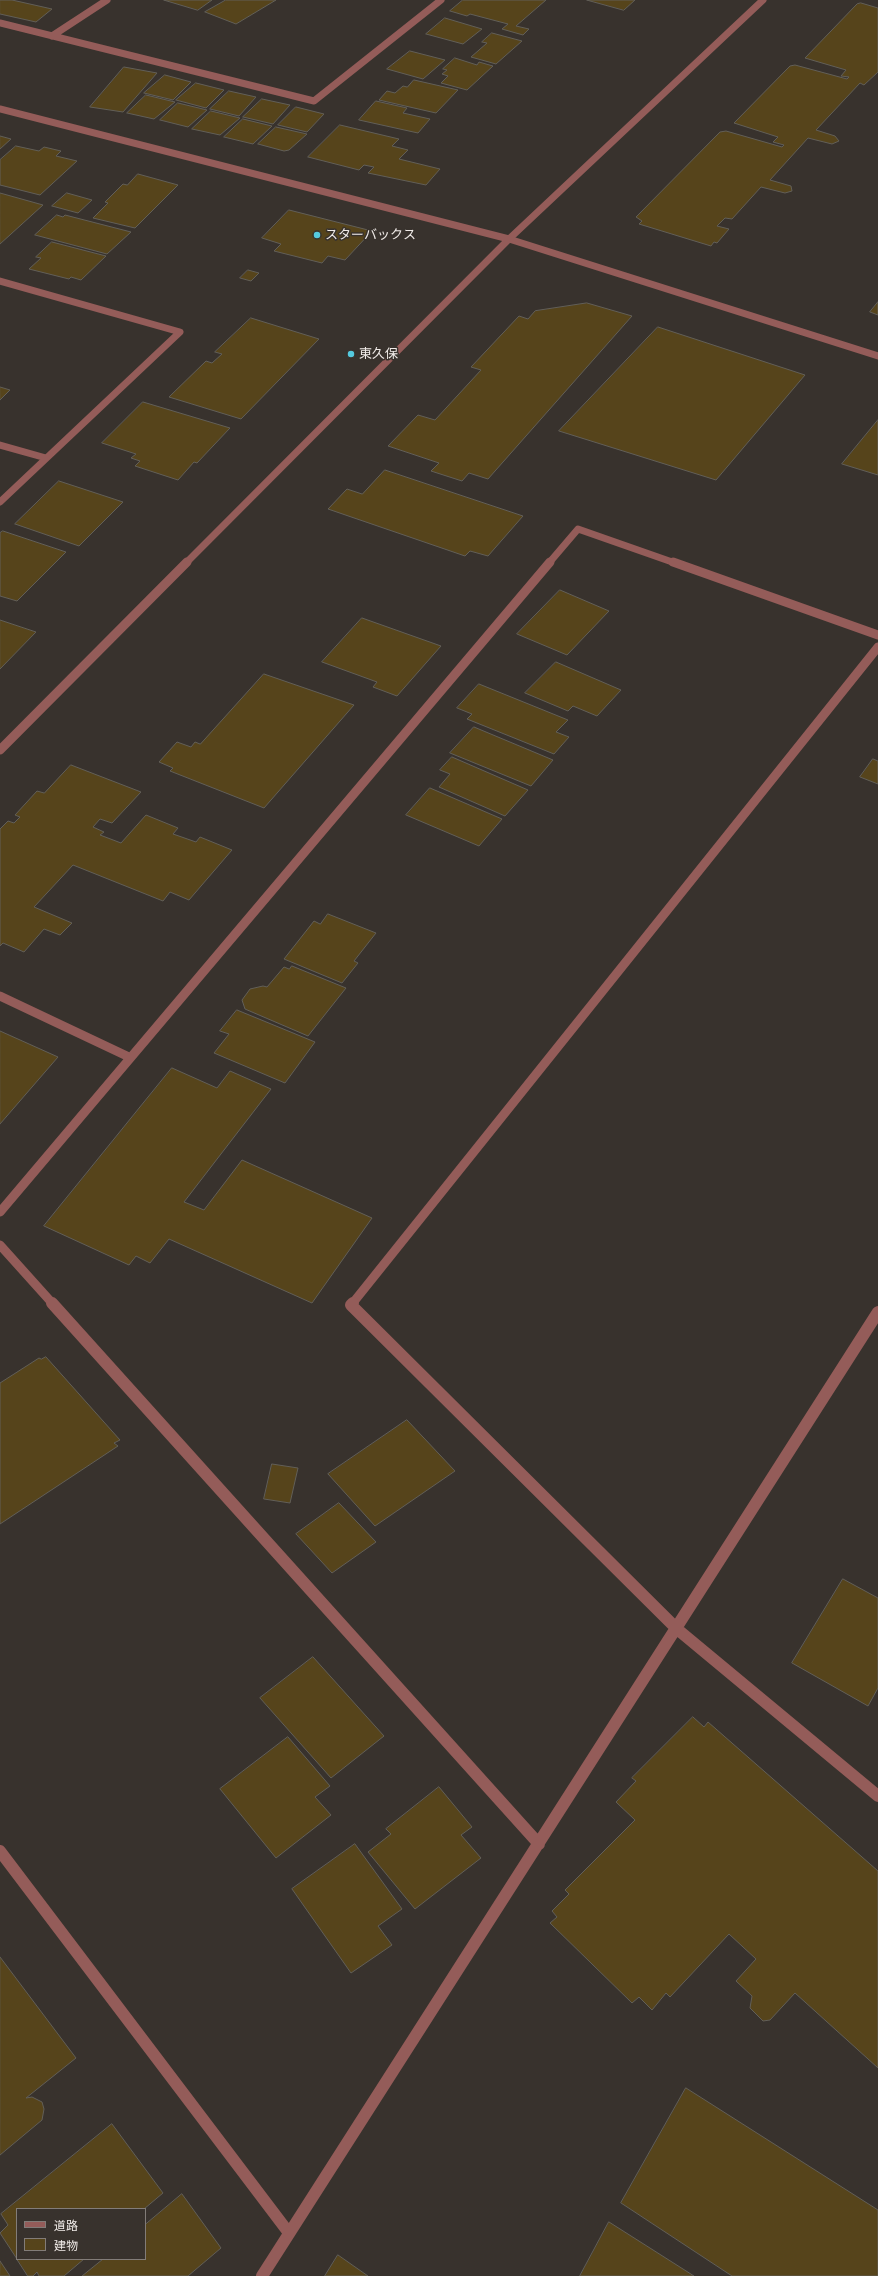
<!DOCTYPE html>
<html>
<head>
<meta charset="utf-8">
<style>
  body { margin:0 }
  #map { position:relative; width:878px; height:2276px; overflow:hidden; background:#38322d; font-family:"Alegreya Sans","Noto Sans JP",sans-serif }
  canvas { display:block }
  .legend { position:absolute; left:16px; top:2208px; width:130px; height:52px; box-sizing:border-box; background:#38322d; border:1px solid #827c78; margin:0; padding:5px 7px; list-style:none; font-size:12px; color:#f0ebe8 }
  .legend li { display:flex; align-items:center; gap:8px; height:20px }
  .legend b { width:20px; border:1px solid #827c78 }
</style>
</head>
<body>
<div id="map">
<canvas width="878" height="2276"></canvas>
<ul class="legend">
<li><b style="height:5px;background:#945c59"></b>道路</li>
<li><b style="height:11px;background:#56441b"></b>建物</li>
</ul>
</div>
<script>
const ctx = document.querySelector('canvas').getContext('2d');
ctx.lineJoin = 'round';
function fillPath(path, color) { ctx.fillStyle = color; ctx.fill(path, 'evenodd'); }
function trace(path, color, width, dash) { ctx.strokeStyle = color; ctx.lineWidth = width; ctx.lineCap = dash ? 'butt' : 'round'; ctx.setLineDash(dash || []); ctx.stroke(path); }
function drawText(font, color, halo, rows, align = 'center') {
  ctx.font = font + ' "Alegreya Sans","Noto Sans JP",sans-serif'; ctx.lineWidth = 3; ctx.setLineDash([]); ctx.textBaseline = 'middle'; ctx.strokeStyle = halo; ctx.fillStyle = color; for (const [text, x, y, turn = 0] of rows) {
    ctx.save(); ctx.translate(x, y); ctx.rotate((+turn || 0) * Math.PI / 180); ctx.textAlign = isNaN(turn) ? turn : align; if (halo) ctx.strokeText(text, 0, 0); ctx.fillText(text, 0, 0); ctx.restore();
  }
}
const building = new Path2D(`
  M0 0H12L52 9 36 22 0 14Z
  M164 0H212L198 10Z
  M226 0H276L236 24 205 12Z
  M463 0H546L516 26 529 29 523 35 502 29 508 24 470 14 467 16 450 11Z
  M587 0H635L624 10Z
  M861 3 878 8V72L864 85 860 83 816 130 835 136 839 141 832 144 808 138 770 180 791 186 792 191 785 193 761 187 732 219 725 218 717 226 729 229 717 243 714 242 711 246 639 224 642 221 636 217 720 132 726 131 782 147 784 145 773 142 778 137 734 123 790 66 795 65 847 79 849 77 841 76 846 70 805 58 857 4Z
  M445 18 482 29 463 44 426 34Z
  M492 33 522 41 496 64 471 57 487 43 482 42Z
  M410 51 445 60 423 79 387 69Z
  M455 58 477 65 479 62 493 66 467 90 441 83 448 76 442 74 447 70 443 69Z
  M124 67 157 73 123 112 90 107Z
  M165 75 191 82 173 100 144 93Z
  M414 80 458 90 436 113 379 100 387 91 395 93 403 86 407 87Z
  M196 83 224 90 206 108 176 100Z
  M229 91 256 97 239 116 210 109Z
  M146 95 175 102 154 119 127 113Z
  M262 99 290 105 273 124 243 117Z
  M376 101 407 108 403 113 430 119 418 133 359 120Z
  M178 103 207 110 188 127 160 120Z
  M296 107 324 114 307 132 278 125Z
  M211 111 240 118 220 135 192 129Z
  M243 119 272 126 253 144 224 137Z
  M340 125 399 139 392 146 408 150 399 159 440 169 426 185 368 173 374 167 364 165 359 170 308 157Z
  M276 127 307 134 289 150 284 151 258 144Z
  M0 136 11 139 0 149Z
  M16 146 39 151 44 147 61 151 56 156 77 161 40 195 0 185V160Z
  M138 174 178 185 135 228 93 218 108 203 105 202 123 184 127 185Z
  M0 193 43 205 0 244Z
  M67 193 92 200 78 213 52 206Z
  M289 210 372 231 345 260 328 256 322 263 274 251 281 244 262 238Z
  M57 215 63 217 65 215 131 232 107 254 35 235Z
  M52 242 106 256 81 280 71 277 69 279 29 269 41 258 36 257Z
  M248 270 259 273 251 281 240 278Z
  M878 302V315L870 312Z
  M587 303 632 316 488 479 469 473 462 481 431 471 439 463 388 446 418 415 435 420 481 370 471 367 519 316 528 319 535 311Z
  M251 318 319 339 241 419 169 397 206 361 212 363 222 354 215 352Z
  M658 327 805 375 716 480 559 431Z
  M0 387 10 390 0 400Z
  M143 402 230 428 197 463 194 462 178 480 135 466 140 461 131 458 136 454 102 443Z
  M878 420V475L842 464Z
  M385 470 523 516 488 556 470 551 465 556 328 509 347 489 362 494Z
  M59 481 123 502 79 546 15 524Z
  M3 531 66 552 17 601 0 596V533Z
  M560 590 609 611 567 655 517 634Z
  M362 618 441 646 397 696 373 687 377 682 322 662Z
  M0 620 36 632 0 669Z
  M556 662 621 690 597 716 573 706 568 711 525 693Z
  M264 674 354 705 264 808 170 771 173 768 159 762 177 742 191 747 195 742 200 744Z
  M479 684 568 720 556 732 569 737 554 754 467 719 472 714 457 708Z
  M474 727 553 760 531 786 450 753Z
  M452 757 528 790 505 816 439 787 450 774 440 770Z
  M873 759 878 761V784L860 777Z
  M71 765 141 792 112 823 100 819 93 827 104 832 100 835 121 843 146 815 178 828 173 834 196 842 200 837 232 850 189 900 170 892 163 901 73 865 34 907 72 923 60 935 44 929 24 952 3 943 0 946V829L8 821 14 823 20 817 15 815 37 791 44 793Z
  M430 788 502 819 479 846 406 815Z
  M328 914 376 933 354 961 358 963 342 983 284 959 314 921 320 924Z
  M292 966 346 988 308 1036 245 1009 242 1000 250 989 263 986 267 987 284 967 289 969Z
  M237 1010 315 1042 285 1083 214 1053 229 1034 220 1031Z
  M0 1031 58 1057 0 1124Z
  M172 1068 217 1088 230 1071 271 1089 184 1202 204 1210 242 1160 372 1218 312 1303 169 1239 150 1263 136 1256 129 1265 44 1226Z
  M46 1357 120 1440 114 1443 118 1446 0 1524V1383L39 1358 41 1359Z
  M407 1420 455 1471 375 1526 328 1474Z
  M272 1464 298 1468 290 1503 264 1499Z
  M339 1503 376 1542 332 1573 296 1534Z
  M843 1579 878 1598V1688L868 1706 792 1663Z
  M313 1657 384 1736 331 1778 260 1698Z
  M693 1717 704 1727 708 1722 878 1871V2068L795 1993 770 2020 763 2021 750 2008 752 1996 736 1981 756 1959 729 1934 670 1997 666 1993 652 2010 639 1997 632 2003 550 1923 557 1917 552 1911 569 1894 565 1890 635 1820 616 1802 636 1781 632 1778Z
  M288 1737 330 1786 315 1797 331 1815 276 1858 220 1789Z
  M439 1787 472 1827 461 1835 481 1858 415 1909 368 1852 391 1834 386 1829Z
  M355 1844 402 1909 378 1926 392 1945 351 1973 292 1889Z
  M0 1957 76 2058 26 2098 32 2097 42 2102 44 2109 42 2120 0 2155Z
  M686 2088 878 2210V2276H732L621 2203Z
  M112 2124 163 2193 144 2209H17V2259L0 2233 8 2225 1 2214Z
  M182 2194 221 2248 188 2276H82L103 2259H145V2225Z
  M609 2222 694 2276H580Z
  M338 2255 368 2276H325Z
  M17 2259H84L64 2276H39L37 2272 33 2276H28Z
  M0 2261 10 2276H0Z`);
fillPath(building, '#56441b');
trace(building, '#625f58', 1);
trace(new Path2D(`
  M0 23 314 101 441 0
  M52 36 107 0
  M0 109 509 239 878 356
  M0 281 180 332 0 502
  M0 445 46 458
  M186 563 509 239 763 0
  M549 563 578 529 675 563`), '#945c59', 7);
trace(new Path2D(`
  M673 562 878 635
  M0 750 187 562
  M0 996 129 1057
  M0 1212 550 562
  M0 1245 53 1304
  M352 1304 878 647`), '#945c59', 9);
trace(new Path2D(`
  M52 1303 539 1844
  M353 1303 351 1305 677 1629 878 1796
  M0 1851 289 2233
  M262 2276 878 1312`), '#945c59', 12);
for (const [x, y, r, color] of [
  [317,235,4,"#55cadf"],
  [351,354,4,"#55cadf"]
]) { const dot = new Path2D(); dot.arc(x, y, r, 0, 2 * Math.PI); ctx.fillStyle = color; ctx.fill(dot); trace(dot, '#38322d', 1.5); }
drawText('13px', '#f0ebe8', '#38322d', [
  ["スターバックス",325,235],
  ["東久保",359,354]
], 'left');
</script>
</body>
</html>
